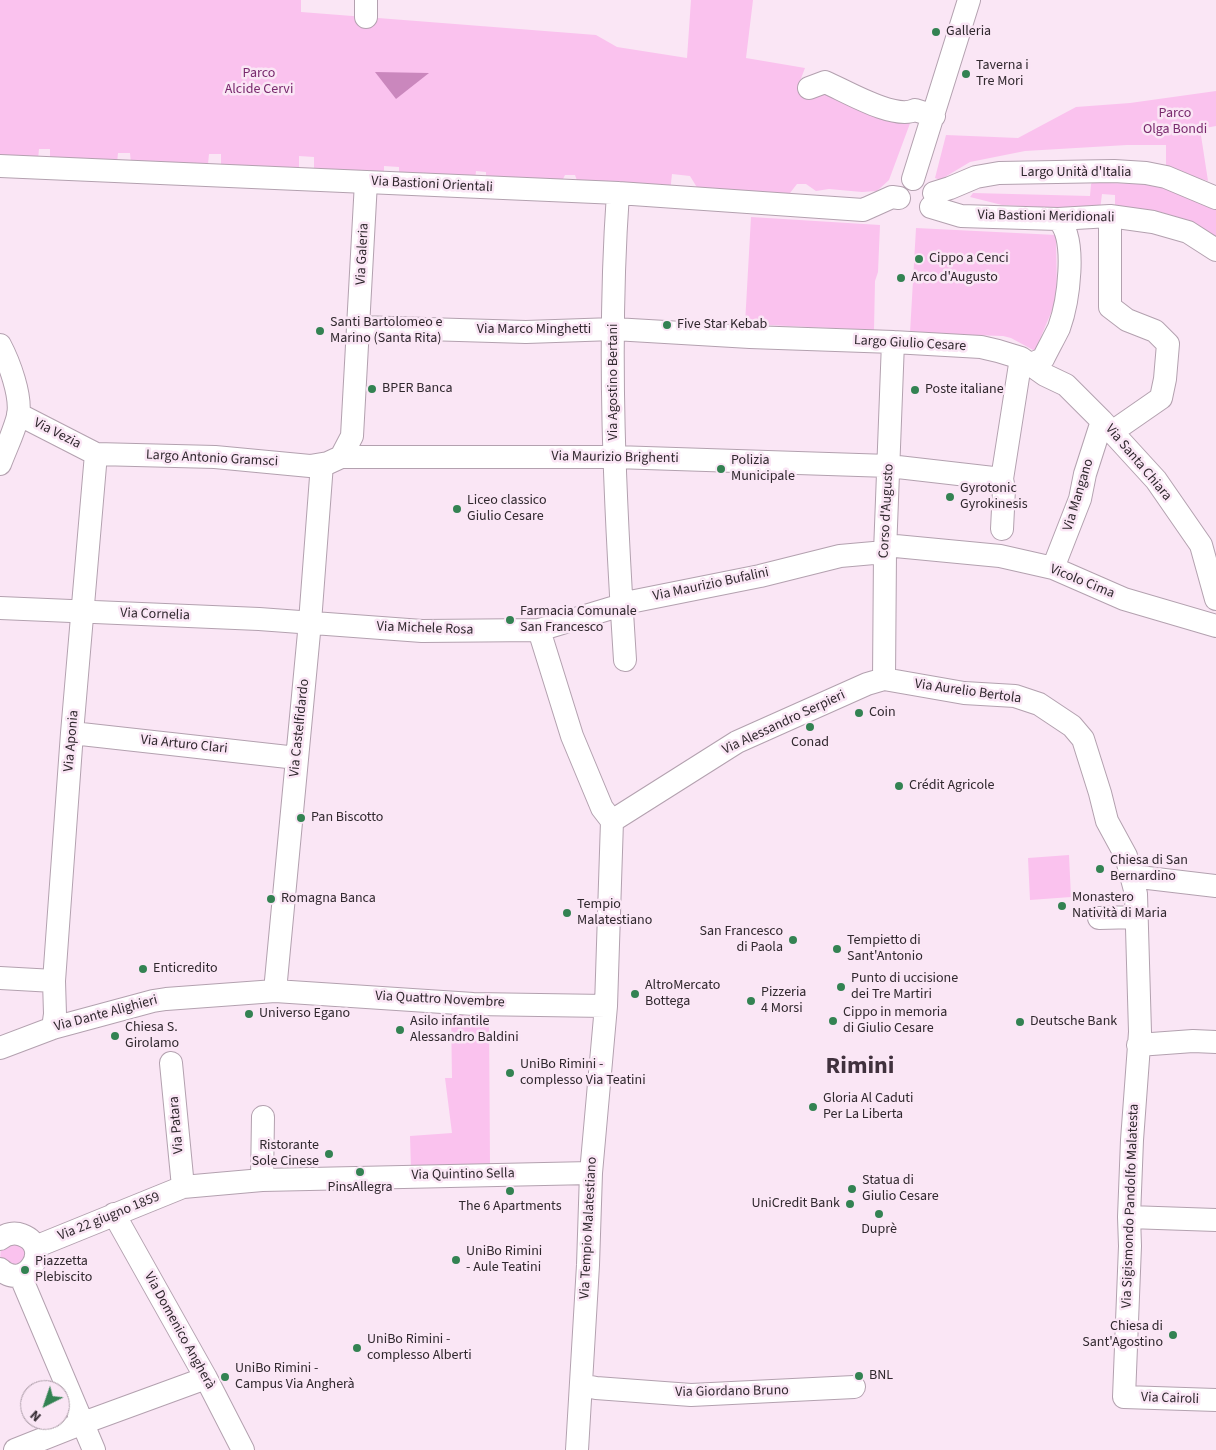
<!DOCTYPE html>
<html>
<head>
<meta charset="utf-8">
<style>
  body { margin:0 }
  #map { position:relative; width:1216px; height:1450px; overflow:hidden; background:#fae6f5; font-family:"Source Sans 3",sans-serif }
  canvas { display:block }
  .north { position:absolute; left:20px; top:1380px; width:50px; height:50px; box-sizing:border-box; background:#fae6f5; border:1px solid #a99aa5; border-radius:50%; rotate:221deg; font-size:14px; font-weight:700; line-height:20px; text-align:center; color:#30282e }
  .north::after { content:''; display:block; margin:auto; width:18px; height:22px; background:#338252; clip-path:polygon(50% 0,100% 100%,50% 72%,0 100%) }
</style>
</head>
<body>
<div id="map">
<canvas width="1216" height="1450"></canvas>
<div class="north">N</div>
</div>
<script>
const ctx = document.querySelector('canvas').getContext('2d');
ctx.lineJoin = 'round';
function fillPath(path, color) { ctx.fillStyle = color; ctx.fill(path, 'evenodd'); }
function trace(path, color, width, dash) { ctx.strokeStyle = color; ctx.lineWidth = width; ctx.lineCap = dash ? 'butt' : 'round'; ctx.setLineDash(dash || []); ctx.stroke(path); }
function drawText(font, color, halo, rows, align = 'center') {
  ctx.font = font + ' "Source Sans 3",sans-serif'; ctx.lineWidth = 5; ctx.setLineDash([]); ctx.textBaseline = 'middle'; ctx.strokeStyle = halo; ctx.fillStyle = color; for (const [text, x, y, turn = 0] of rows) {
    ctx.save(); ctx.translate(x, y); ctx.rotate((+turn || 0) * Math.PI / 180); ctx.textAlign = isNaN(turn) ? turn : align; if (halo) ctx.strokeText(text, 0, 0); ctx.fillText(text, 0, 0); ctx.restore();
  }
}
fillPath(new Path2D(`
  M0 0H301V12L596 35 617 47 687 58 691 0H753L746 58 805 68 797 89 806 93 826 86 912 118 889 180 877 191 862 192 829 189 816 191 806 184H797L790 193 701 194 690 176 672 174 670 192 579 186 575 175H565L560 185 486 180V172L476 171 475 180 399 177V167L384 166V176L314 169V157L299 156V168L221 165V154H209L208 164H131L130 153H118L117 163 50 161V149H39L38 160 0 157Z
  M1216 91V126L1200 129 1208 181 1198 178 1166 165V145H1127L1025 151 970 162 940 180 935 178 946 135 1018 138 1076 107 1130 103Z
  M1105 179 1108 183 1147 184 1173 189 1216 207V242L1165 218 1164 213 1115 211V195L1102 194 1100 210 1002 205 970 197 973 193 1090 196 1091 184 1094 181Z
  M751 217 880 225 878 272 875 281 874 330 745 324Z
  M916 228 1056 235 1057 293 1053 308 1035 351 1011 338 1003 336 910 333Z
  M1069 855 1071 897 1030 900 1028 858Z
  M451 1014H489L490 1166 411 1169 410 1136 452 1133 445 1078H452Z
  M14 1240 28 1251 21 1268 0 1260 1 1247Z`), '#fac2ee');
fillPath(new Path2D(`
  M375 72 429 73 396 99Z`), '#ca87bd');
const minor = new Path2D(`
  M366 17V0
  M809 88 825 82C846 91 894 120 915 110L934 116
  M0 166 618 193 863 210 892 197 899 198
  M913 179 969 0
  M618 193C607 349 615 505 625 660
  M934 193 950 188 976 177 999 173 1114 171 1146 173 1166 177 1216 198
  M931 207 961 216 1058 219 1110 216 1153 222 1188 232 1216 250
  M1110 216V307L1127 320 1155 331 1168 344 1165 379 1161 398 1112 432
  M359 327 526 332 614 329 750 337 893 342 981 347 998 351 1021 358 1045 375 1066 385 1102 421 1156 480 1201 545 1216 599
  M0 345C9 362 22 396 18 416 14 432 6 448 0 464
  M1031 364 1043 359C1048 349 1054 338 1059 328 1068 303 1078 239 1058 219
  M18 414 96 454 215 457 310 466 328 463 341 457 352 436 366 182
  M341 457H615L889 466 1002 479
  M1002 529 1004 489 1002 479 1021 358
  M885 545 1000 556 1053 568 1124 599 1216 626
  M1053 568 1080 499 1085 474 1102 421
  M0 608 259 619 422 631 539 630 635 601 760 576 840 556 885 552
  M539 630 572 736 602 808 612 821
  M884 679 885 552 893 342
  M72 733 297 758
  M612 821 737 742 867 684 884 679 964 693 1015 696 1039 704 1072 726 1083 739 1100 793 1107 821 1126 856 1136 894 1140 1032 1132 1140 1129 1217 1130 1246 1124 1397 1216 1400
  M1131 876 1216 886
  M1099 918 1137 917
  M0 978 54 981
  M275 991 310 622 322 464
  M53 1028 55 1014 54 981 72 733 96 454
  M1138 1045 1193 1041 1216 1042
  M0 1048 53 1028 153 1001 166 999 275 991 473 1004 606 1006
  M171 1063 183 1187
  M262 1180 263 1117
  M114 1214 206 1378 243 1450
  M1129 1217 1216 1220
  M0 1239C6 1234 14 1232 22 1235 54 1247 25 1293 0 1269
  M35 1247 183 1187 262 1180 591 1173
  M20 1275 94 1450
  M581 1385 596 1388 691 1395 854 1387
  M15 1450 83 1423 206 1378
  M577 1450 588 1265 591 1173 606 1006 612 821`);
trace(minor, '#b3a1af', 24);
trace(minor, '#fff', 22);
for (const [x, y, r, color] of [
  [936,32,5,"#338252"],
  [966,74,5,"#338252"],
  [919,259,5,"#338252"],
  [901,278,5,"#338252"],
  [667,325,5,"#338252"],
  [320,331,5,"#338252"],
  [372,389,5,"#338252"],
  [915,390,5,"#338252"],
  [721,469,5,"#338252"],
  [950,497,5,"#338252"],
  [457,509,5,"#338252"],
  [510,620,5,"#338252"],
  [859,713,5,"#338252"],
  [810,727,5,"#338252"],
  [899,786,5,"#338252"],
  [301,818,5,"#338252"],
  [1100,869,5,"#338252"],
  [271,899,5,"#338252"],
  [1062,906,5,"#338252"],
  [567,913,5,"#338252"],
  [793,940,5,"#338252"],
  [837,949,5,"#338252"],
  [143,969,5,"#338252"],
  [841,987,5,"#338252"],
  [635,994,5,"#338252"],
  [751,1001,5,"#338252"],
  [249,1014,5,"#338252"],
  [833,1021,5,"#338252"],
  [1020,1022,5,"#338252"],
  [400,1030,5,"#338252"],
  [115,1036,5,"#338252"],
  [510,1073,5,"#338252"],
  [813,1107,5,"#338252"],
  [329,1154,5,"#338252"],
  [360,1172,5,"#338252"],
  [852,1189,5,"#338252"],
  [510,1191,5,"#338252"],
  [850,1204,5,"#338252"],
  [879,1214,5,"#338252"],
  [456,1260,5,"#338252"],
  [25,1270,5,"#338252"],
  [1173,1335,5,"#338252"],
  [357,1348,5,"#338252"],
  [859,1376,5,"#338252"],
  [225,1377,5,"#338252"]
]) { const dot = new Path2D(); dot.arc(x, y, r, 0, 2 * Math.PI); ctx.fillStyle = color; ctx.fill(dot); trace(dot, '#fae6f5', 2); }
drawText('14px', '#30282e', '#fae6f5', [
  ["Galleria",946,32],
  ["Taverna i",976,66],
  ["Tre Mori",976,82],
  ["Cippo a Cenci",929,259],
  ["Arco d'Augusto",911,278],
  ["Santi Bartolomeo e",330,323],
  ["Marino (Santa Rita)",330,339],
  ["Five Star Kebab",677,325],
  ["BPER Banca",382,389],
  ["Poste italiane",925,390],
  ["Polizia",731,461],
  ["Municipale",731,477],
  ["Gyrotonic",960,489],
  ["Gyrokinesis",960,505],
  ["Liceo classico",467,501],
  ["Giulio Cesare",467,517],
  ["Farmacia Comunale",520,612],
  ["San Francesco",520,628],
  ["Coin",869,713],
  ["Conad",810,743,"center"],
  ["Crédit Agricole",909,786],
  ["Pan Biscotto",311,818],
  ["Chiesa di San",1110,861],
  ["Bernardino",1110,877],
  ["Monastero",1072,898],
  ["Natività di Maria",1072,914],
  ["Romagna Banca",281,899],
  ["Tempio",577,905],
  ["Malatestiano",577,921],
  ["San Francesco",783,932,"right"],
  ["di Paola",783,948,"right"],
  ["Tempietto di",847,941],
  ["Sant'Antonio",847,957],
  ["Enticredito",153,969],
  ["Punto di uccisione",851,979],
  ["dei Tre Martiri",851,995],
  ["AltroMercato",645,986],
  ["Bottega",645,1002],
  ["Pizzeria",761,993],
  ["4 Morsi",761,1009],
  ["Cippo in memoria",843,1013],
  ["di Giulio Cesare",843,1029],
  ["Universo Egano",259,1014],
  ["Asilo infantile",410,1022],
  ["Alessandro Baldini",410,1038],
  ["Deutsche Bank",1030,1022],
  ["Chiesa S.",125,1028],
  ["Girolamo",125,1044],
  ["UniBo Rimini -",520,1065],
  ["complesso Via Teatini",520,1081],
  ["Gloria Al Caduti",823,1099],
  ["Per La Liberta",823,1115],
  ["Ristorante",319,1146,"right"],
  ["Sole Cinese",319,1162,"right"],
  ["Statua di",862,1181],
  ["Giulio Cesare",862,1197],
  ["PinsAllegra",360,1188,"center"],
  ["UniCredit Bank",840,1204,"right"],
  ["The 6 Apartments",510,1207,"center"],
  ["Duprè",879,1230,"center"],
  ["UniBo Rimini",466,1252],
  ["- Aule Teatini",466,1268],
  ["Piazzetta",35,1262],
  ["Plebiscito",35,1278],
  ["Chiesa di",1163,1327,"right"],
  ["Sant'Agostino",1163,1343,"right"],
  ["UniBo Rimini -",367,1340],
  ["complesso Alberti",367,1356],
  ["UniBo Rimini -",235,1369],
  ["Campus Via Angherà",235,1385],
  ["BNL",869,1376]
], 'left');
drawText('14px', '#782a6d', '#fae6f5', [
  ["Parco",259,74],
  ["Alcide Cervi",259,90],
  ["Parco",1175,114],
  ["Olga Bondi",1175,130]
]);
drawText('14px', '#30282e', '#fae6f5', [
  ["Largo Unità d'Italia",1076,173],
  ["Via Bastioni Orientali",432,185,3],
  ["Via Bastioni Meridionali",1046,217,1],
  ["Via Galeria",363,254,-87],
  ["Via Marco Minghetti",534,330],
  ["Largo Giulio Cesare",910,344,3],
  ["Via Agostino Bertani",614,382,-90],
  ["Via Vezia",57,434,27],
  ["Via Maurizio Brighenti",615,458,1],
  ["Largo Antonio Gramsci",212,459,3],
  ["Via Santa Chiara",1138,463,50],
  ["Via Mangano",1079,495,-73],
  ["Corso d'Augusto",887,511,-87],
  ["Vicolo Cima",1082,582,22],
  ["Via Maurizio Bufalini",711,585,-12],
  ["Via Cornelia",155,615,2],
  ["Via Michele Rosa",425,629,2],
  ["Via Aurelio Bertola",968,692,8],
  ["Via Alessandro Serpieri",784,723,-25],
  ["Via Castelfidardo",300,728,-84],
  ["Via Aponia",72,741,-85],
  ["Via Arturo Clari",184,745,6],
  ["Via Quattro Novembre",440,1000,3],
  ["Via Dante Alighieri",106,1014,-15],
  ["Via Patara",177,1125,-95],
  ["Via Quintino Sella",463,1175,-1],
  ["Via Sigismondo Pandolfo Malatesta",1131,1206,-88],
  ["Via 22 giugno 1859",109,1217,-22],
  ["Via Tempio Malatestiano",589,1228,-87],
  ["Via Domenico Angherà",179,1331,61],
  ["Via Giordano Bruno",732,1392,-1],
  ["Via Cairoli",1170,1399,2]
]);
drawText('bold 24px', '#40313d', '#fae6f5', [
  ["Rimini",860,1068]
]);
</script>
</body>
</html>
